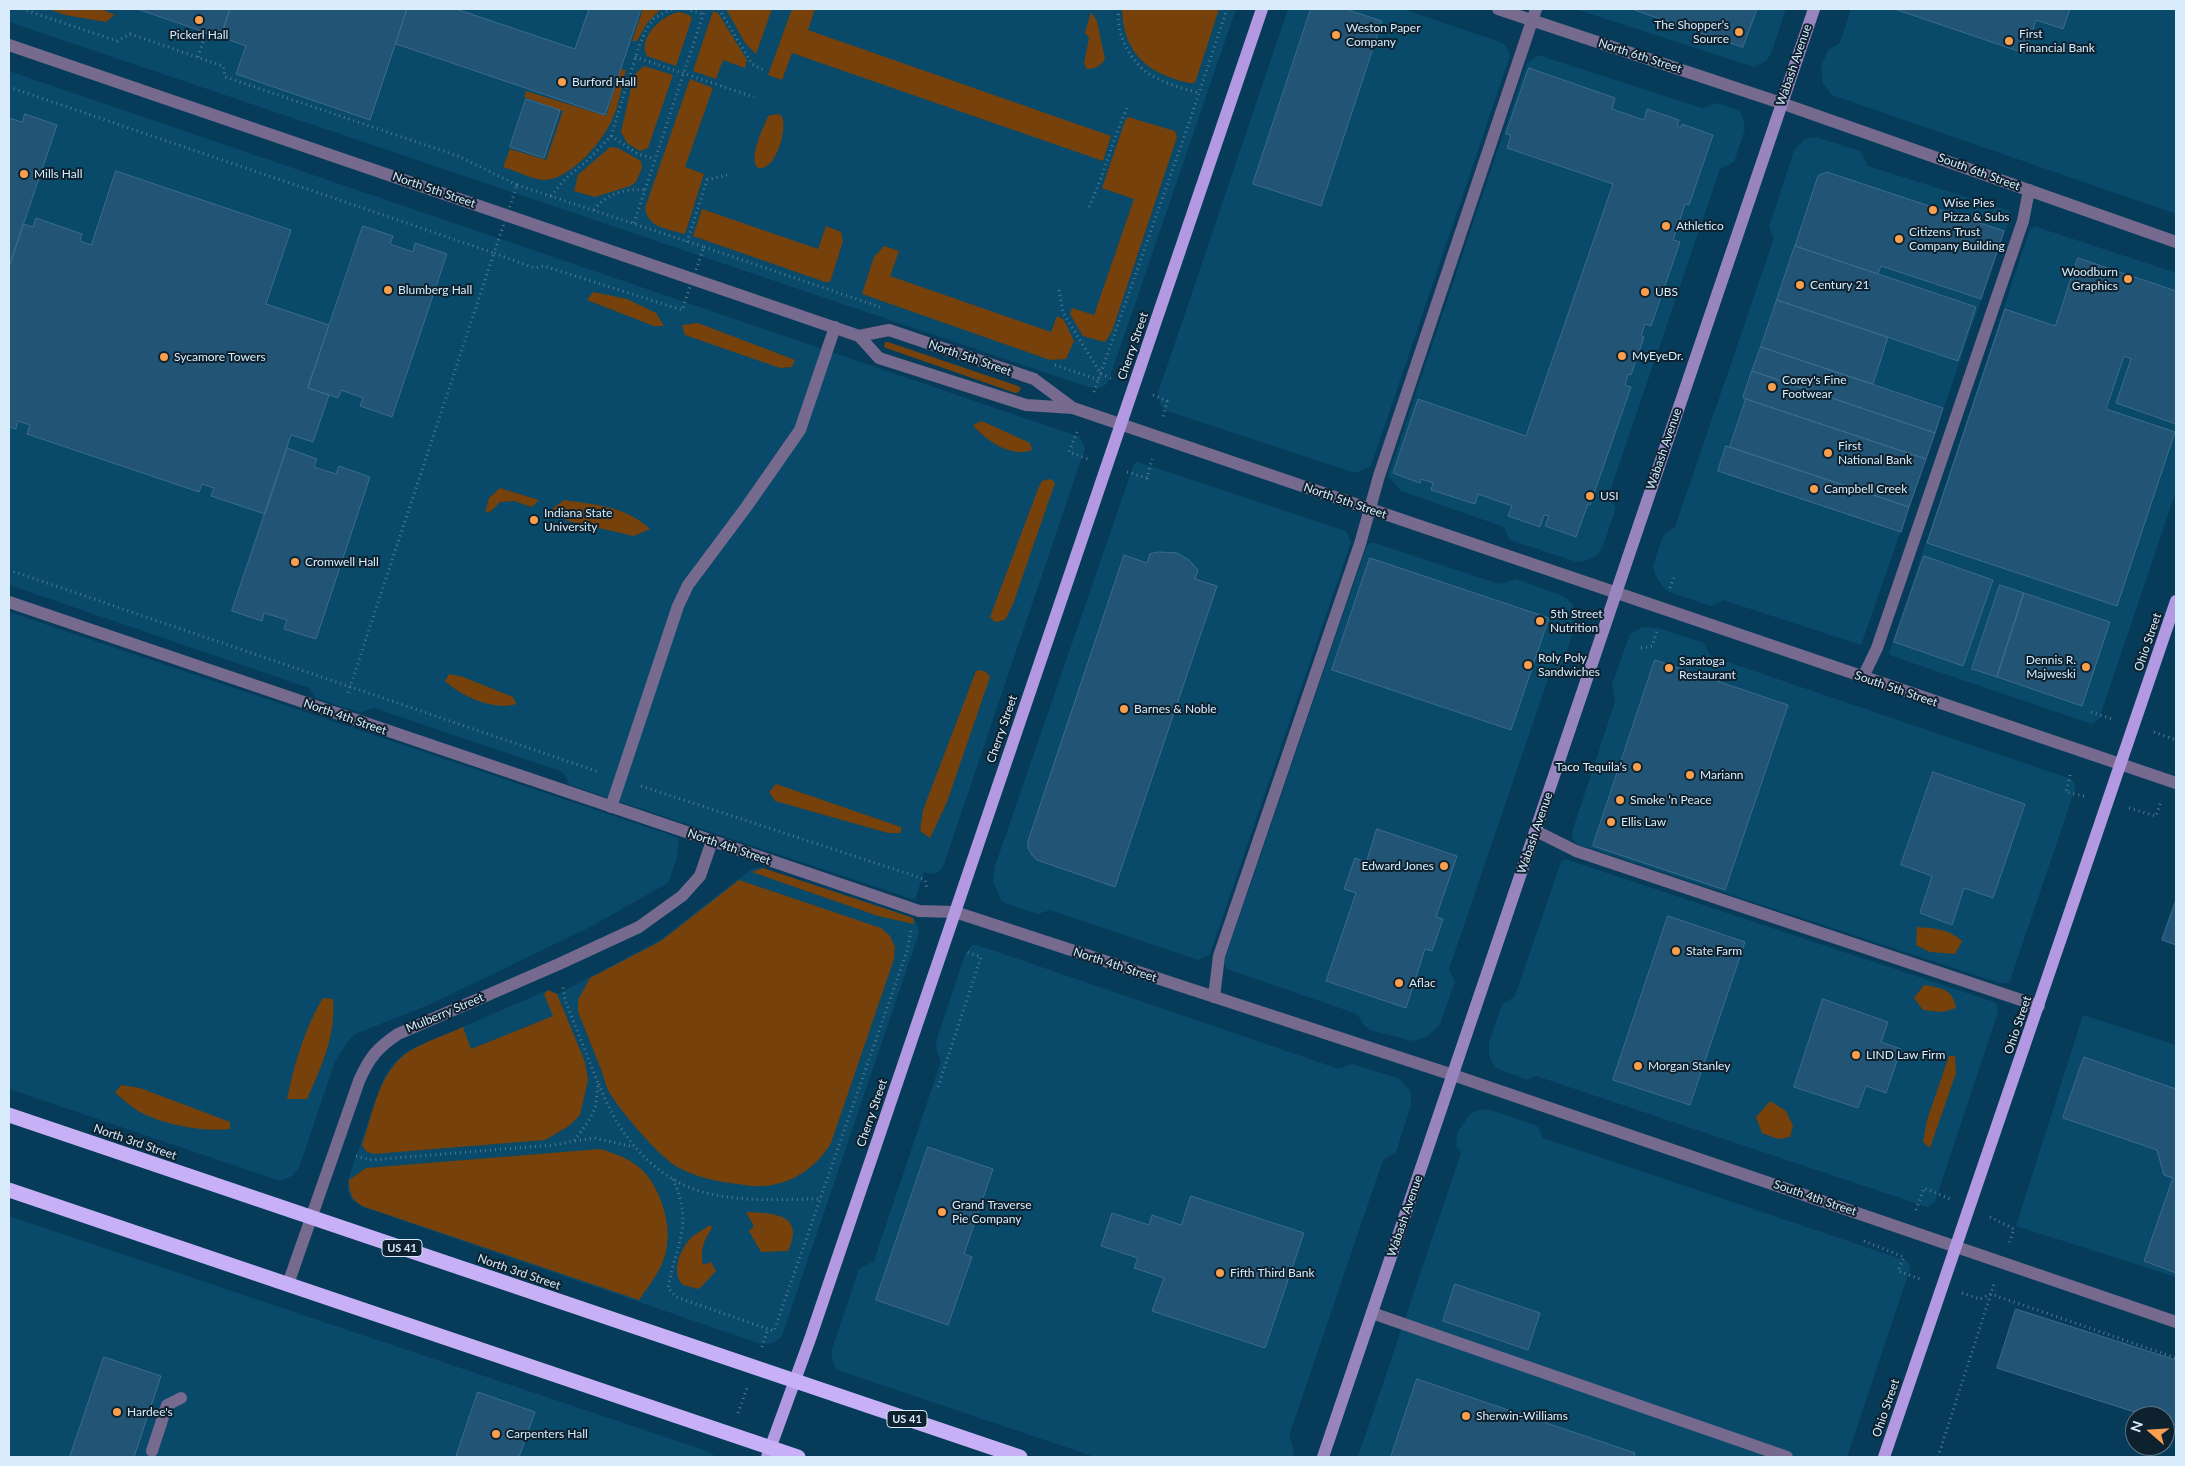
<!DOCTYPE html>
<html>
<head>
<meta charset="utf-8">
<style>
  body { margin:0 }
  #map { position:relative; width:2185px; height:1466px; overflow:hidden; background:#063c5a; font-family:Lato,sans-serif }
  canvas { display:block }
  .frame { position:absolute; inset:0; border:10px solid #d8ecfb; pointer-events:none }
  .north { position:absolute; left:2125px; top:1406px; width:50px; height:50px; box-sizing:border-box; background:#0d212f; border:1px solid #5e7281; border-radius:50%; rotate:289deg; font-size:14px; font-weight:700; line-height:20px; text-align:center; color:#d8ecfb }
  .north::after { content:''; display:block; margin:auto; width:18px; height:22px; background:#fa9f4e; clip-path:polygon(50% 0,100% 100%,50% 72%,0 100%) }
</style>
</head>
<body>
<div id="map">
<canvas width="2185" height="1466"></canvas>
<div class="frame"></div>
<div class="north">N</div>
</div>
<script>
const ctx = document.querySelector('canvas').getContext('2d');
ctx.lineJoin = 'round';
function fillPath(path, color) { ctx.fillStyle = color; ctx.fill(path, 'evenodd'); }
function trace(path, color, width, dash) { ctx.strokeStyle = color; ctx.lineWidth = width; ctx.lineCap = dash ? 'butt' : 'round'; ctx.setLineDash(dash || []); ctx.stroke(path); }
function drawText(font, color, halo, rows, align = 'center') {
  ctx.font = font + ' Lato,sans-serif'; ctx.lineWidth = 4; ctx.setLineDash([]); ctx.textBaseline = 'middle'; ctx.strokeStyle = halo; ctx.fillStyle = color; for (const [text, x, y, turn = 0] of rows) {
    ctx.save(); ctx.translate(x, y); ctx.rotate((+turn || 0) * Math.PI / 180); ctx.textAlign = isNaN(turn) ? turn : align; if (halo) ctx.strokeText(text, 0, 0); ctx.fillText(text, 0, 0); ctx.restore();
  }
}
fillPath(new Path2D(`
  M9 9H1236L1112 371 1107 384 1100 388 1088 387 9 22Z
  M1288 9H1403L1503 43 1508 49 1510 56 1371 466 1355 473 1167 411 1161 406 1158 393Z
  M1575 9H1786L1771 54 1766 61 1754 67Z
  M1851 9H2176V214L1832 95 1823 84 1821 67 1828 50 1840 43Z
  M1538 55 1702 108 1717 103 1735 109 1740 112 1743 119 1745 129 1734 162 1720 169 1609 494 1616 508 1603 546 1597 555 1585 561 1577 562 1510 540 1504 527 1401 491 1388 476 1527 63Z
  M9 71 1080 437 1085 448 943 867 937 873 931 874 924 872 915 900 570 785 563 772 374 708 360 713 316 698 309 688 9 585Z
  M1815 137 1860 151 1868 166 2010 211 2011 215 1861 645 1723 600 1711 606 1672 593 1665 589 1661 584 1655 574 1653 566 1662 538 1667 532 1675 527 1774 238 1769 227 1794 150 1805 139Z
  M2034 226 2176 273V491L2099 719 2092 724 1892 656 1889 653 2029 232Z
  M1138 462 1346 531 1351 542 1210 954 1198 960 1050 910 1038 914 1005 903 1000 899 993 880 995 866 1134 464Z
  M1372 542 1499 584 1516 579 1563 596 1572 603 1576 617 1575 626 1562 667 1549 676 1449 969 1455 981 1440 1024 1427 1037 1412 1041 1370 1030 1363 1024 1357 1014 1227 969 1224 962 1367 545Z
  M9 612 679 838 677 858 668 883 590 927 431 1004 355 1034 347 1043 335 1061 299 1168 292 1176 285 1179 280 1181 9 1089Z
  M1643 627 1658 628 1704 643 1710 656 2071 779 2075 783V789L2010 981 2005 983H1999L1577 844 1573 840 1572 832 1615 702 1612 685 1630 634Z
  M1565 859 1994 1002 1997 1005 1998 1012 1935 1202 1927 1207 1536 1076 1530 1079H1525L1494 1067 1489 1055V1042L1502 1005 1515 996 1561 862Z
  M760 867 913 917 917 924 919 933 782 1336 775 1342 768 1344 758 1343 363 1207 352 1200 348 1191V1180L383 1079 393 1064 407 1051 548 990 558 994 660 940 737 880 754 868Z
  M972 945H977L1339 1069 1352 1064 1398 1078 1407 1087 1411 1093V1106L1396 1152 1383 1160 1289 1436 1294 1450 1292 1457H1095L843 1372 836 1368 832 1360V1349L859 1269 874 1261 941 1061 937 1052 936 1041 965 955Z
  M2083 1015 2176 1045V1277L2016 1226Z
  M1488 1109 1534 1125 1538 1127 1543 1138 1907 1261 1910 1265V1269L1847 1457H1358L1461 1153 1456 1146 1457 1133 1470 1114 1478 1110Z
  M9 1216 704 1450 717 1457H9Z`), '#09496a');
fillPath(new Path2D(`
  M49 9H101L115 15 106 22 65 15Z
  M643 9H661L647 23 637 41H632Z
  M726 9H772L756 54 745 43Z
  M792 9H815L808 30 1111 136 1103 161 792 53 782 80 768 75Z
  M1122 9H1219L1195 83C1186 83 1180 81 1172 78 1139 67 1123 44 1122 9Z
  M713 11 718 13 747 60 745 68 723 60 716 79 693 71Z
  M680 12 689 15 692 18 676 66 647 56C637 38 663 14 680 12Z
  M1091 12 1097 21 1105 59C1101 66 1095 69 1087 69L1084 64 1089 38 1085 33Z
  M644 66 673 75 648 148 640 151 627 143 621 132 634 75Z
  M621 69 626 70C622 85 620 101 614 115 606 138 571 180 544 180 534 180 514 170 503 167L510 149 546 160 563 111 524 97 526 91 606 116Z
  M690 79 713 88 685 167 704 174 685 234C668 229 648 228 645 208Z
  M776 114 781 115C789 126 776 172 758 168 747 159 764 127 768 116Z
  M1128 117 1175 131 1177 137 1112 331 1105 342 1083 336 1070 314 1072 308 1094 315 1134 199 1102 188 1125 121Z
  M610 147 618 148 641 161 642 168 636 182 630 186 595 197 574 191 578 175Z
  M702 209 818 249 826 226 841 232 843 241 830 282H825L693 236Z
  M884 246 899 251 890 276 1051 332 1057 316 1064 320 1074 341 1066 359 1050 360 862 294 874 257Z
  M593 292 627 299 656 313 664 326H654L587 300Z
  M698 323 795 360 792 367 780 368 685 335 682 325Z
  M885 342H888L1018 386 1021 388 1019 392 1015 393 886 348 884 347Z
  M982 421 1030 443 1032 450C1012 458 986 441 973 425Z
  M1051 479 1055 483 1013 604 1005 620 995 622 990 617 1038 489 1042 481Z
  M500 488 539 500 532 507 514 501 500 502 491 511 485 513 489 498Z
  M564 500C597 505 625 506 650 529L634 536 568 521 552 509Z
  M979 670 986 672 990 677 947 802 930 838 920 831 923 810 976 671Z
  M449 674 463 677 513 697 516 704C494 711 461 696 445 681Z
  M776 784 901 827V833H888L775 801 769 792Z
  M763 868 913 918 914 924 878 916 752 872Z
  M739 880 881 928 890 936 895 947 894 959 831 1143C814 1171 786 1188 752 1186 728 1183 702 1180 679 1168 660 1158 619 1110 608 1090 605 1083 603 1075 601 1069 593 1050 586 1031 578 1012V1000L590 978 661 941Z
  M1917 927C1934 928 1949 929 1962 941L1955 954 1930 952 1916 945Z
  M1924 985C1941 988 1953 989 1956 1008L1943 1012 1923 1010 1914 998Z
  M548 990 557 994 585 1062 588 1080 580 1115 569 1126 545 1140 373 1154 366 1151 362 1145C373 1113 379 1070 410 1051 426 1041 446 1035 463 1027L471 1049 553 1016 544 994Z
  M323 998 333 999C336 1035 322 1066 307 1099H287C294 1065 305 1027 323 998Z
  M1949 1056H1955L1956 1073 1930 1148 1923 1142 1927 1120Z
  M121 1085 140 1088 230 1122V1129C202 1132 165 1125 140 1112 131 1107 123 1099 115 1093Z
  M1770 1101 1786 1111 1793 1126 1790 1137 1778 1139 1762 1133 1756 1117Z
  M600 1149C614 1153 631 1159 642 1170 659 1186 671 1221 667 1245 665 1266 650 1284 639 1300L362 1206C351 1199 349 1193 349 1180L366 1168Z
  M746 1212C773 1213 806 1214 788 1251L761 1252 749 1231 754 1226Z
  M710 1225 712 1228C704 1240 700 1249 703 1265L711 1262 716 1271 699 1289 683 1285C670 1273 681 1246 693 1236 698 1232 705 1229 710 1225Z`), '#76410a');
const building = new Path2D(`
  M137 9H230L221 37Z
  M230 9H407L370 120 236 74 246 46 221 37Z
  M407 9H456L575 49 589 9H641L605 115 396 44Z
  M1311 9H1345L1382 21 1321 206 1253 184Z
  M1632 9H1757L1743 47Z
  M1895 9H2070L2063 29 2036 20 2025 53Z
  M1529 68 1615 98 1612 109 1644 120 1647 109 1679 120 1677 126 1681 127 1682 124 1713 135 1689 205 1685 204 1673 240 1680 242 1651 326 1645 324 1641 336 1644 337 1631 375 1628 374 1625 385 1631 387 1590 505 1588 504 1576 537 1545 526 1549 516 1544 515 1540 527 1508 516 1512 506 1478 494 1475 504 1431 490 1433 483 1421 479 1420 483 1393 473 1418 399 1526 436 1613 184 1507 148 1511 135 1506 134Z
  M526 99 560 110 544 158 510 147Z
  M25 114 57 125 9 267V118L22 122Z
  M116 171 291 230 266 304 329 325 308 388 329 395 313 442 291 435 265 514 211 496 214 488 202 484 199 492 27 434 30 425 18 421 16 429 9 427V267L23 224 33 227 36 218 82 234 80 241 91 245Z
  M1827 172 2004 231 1981 299 1881 266 1878 274 1795 246 1818 176Z
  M363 226 393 236 390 244 413 252 415 243 447 254 392 417 360 406 363 398 341 390 338 398 308 388Z
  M1795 246 1976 307 1958 361 1777 300Z
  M2078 258 2176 291V424L2116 403 2131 359 2124 356 2106 409 2175 432 2117 606 1927 543 2005 309 2055 326Z
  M1777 300 1888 337 1873 384 1761 347Z
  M1761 347 1943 408 1935 433 1752 371Z
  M1752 371 1935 433 1926 459 1743 398Z
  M1746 399 1926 459 1909 507 1730 447Z
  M1726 446 1909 507 1901 532 1718 471Z
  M287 448 317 459 314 467 336 474 339 466 370 477 316 639 284 629 287 620 264 613 262 621 232 611Z
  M1159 552 1177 553 1189 560 1198 570 1195 579 1217 586 1115 887 1037 860 1032 855 1028 848V841L1124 555 1147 563 1150 554Z
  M1924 556 1993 580 1963 666 1894 642Z
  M1370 558 1549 618 1511 730 1332 670Z
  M2000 585 2024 593 1997 677 1972 669Z
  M2024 593 2110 622 2082 706 1997 677Z
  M1655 660 1788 705 1725 890 1593 846Z
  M1933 772 2025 804 1993 898 1964 888 1952 925 1920 913 1932 876 1901 865Z
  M1377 829 1457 856 1436 917 1443 919 1432 951 1425 949 1406 1008 1326 981 1356 893 1344 889 1355 858 1366 862Z
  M2176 900V945L2162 940Z
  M1668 916 1745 942 1690 1105 1613 1080Z
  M1823 999 1888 1022 1881 1042 1901 1049 1886 1093 1866 1086 1858 1108 1794 1087Z
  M2084 1057 2176 1089V1273L2144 1261 2173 1178 2164 1175 2157 1150 2063 1118Z
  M928 1147 993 1169 964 1254 972 1257 948 1325 876 1300Z
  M1191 1196 1304 1233 1265 1348 1152 1311 1164 1278 1134 1268 1138 1258 1101 1246 1112 1213 1149 1225 1152 1215 1181 1225Z
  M1455 1284 1540 1313 1528 1350 1443 1321Z
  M2016 1309 2176 1360V1425L2165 1422V1416H2147L1997 1368Z
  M104 1357 161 1376 134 1457H70Z
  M1417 1379 1635 1453 1634 1457H1391Z
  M478 1392 535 1412 519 1457H456Z`);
fillPath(building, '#225575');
trace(building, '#3c6b8c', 1);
trace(new Path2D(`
  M22 9 117 41 130 34 223 66 225 77 458 156 517 185
  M686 9 703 14
  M719 9 752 64 763 70
  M1119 9C1115 31 1128 57 1145 71 1159 82 1182 88 1199 93
  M198 57 206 32
  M635 57 754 97
  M9 87 494 253 348 693
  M611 136 638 154 655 159
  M517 185 704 247 682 310 544 266 534 268 494 253Z
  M551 196 565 179 588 160 611 136 639 46 647 28 654 18 672 9
  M1089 207C1104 174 1113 139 1128 106
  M594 210C606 194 625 188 645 190
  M634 223 705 9
  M687 242 707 180 727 175
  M704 247 883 308
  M1059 290 1063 313 1101 374 1112 379
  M1055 365 1099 380
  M1094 392 1189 123 1227 9
  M1153 395 1167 401 1163 417
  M1077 432 1069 452 1088 459
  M1127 472 1147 478 1152 459
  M9 570 599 772
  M1670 588 1675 574
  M1641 648 1652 646 1657 630
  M2091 712 2112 719
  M2154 732 2176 740
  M2070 775 2066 792 2087 797
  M641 786 915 876 925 880 927 889
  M2129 808 2156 816 2161 801
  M599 1084C615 1129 648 1173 696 1190 735 1203 780 1199 821 1199
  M938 1087 981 957 964 951
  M575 1141 594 1138 634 1147
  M356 1156 370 1160 553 1145 574 1141 590 1119 596 1105 598 1083 565 1000 563 987
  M673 1179C694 1226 676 1243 668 1288L676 1297 774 1331 907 951 911 931
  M1916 1210 1924 1188 1950 1199
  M1990 1217 2014 1229 2009 1243
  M1864 1241 1904 1257 1898 1271 1923 1280
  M1962 1293 1980 1299 1991 1294 2176 1358
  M762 1347 768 1329
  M738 1413 747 1388
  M1938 1457 1994 1284`), '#507a93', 3, [1, 4]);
trace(new Path2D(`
  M1863 677 1877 648 2023 221 2029 190
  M611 807 678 606 688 585 747 506 800 430 835 327
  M1536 831 1576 851 2039 1006
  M1214 997 1219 956 1360 544 1379 476 1536 9
  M288 1284 359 1081C369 1058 377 1048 398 1034L559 964 639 927 682 896 700 876 712 841
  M1372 1313 1787 1457
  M152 1451 167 1405 181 1398`), '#766a8e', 12);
trace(new Path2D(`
  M1498 9 1781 103 2176 242
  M9 45 859 336 879 358 1026 405 1073 408 2176 783
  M859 336 889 330 1034 379 1073 408
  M9 602 919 911 955 912 1453 1075 2176 1322`), '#766a8e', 12);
trace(new Path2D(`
  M1323 1457 1814 9`), '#9885be', 12);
trace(new Path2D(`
  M767 1457 810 1339 1262 9
  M1884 1457 2176 601`), '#b399e2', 12);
trace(new Path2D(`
  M9 1115 1020 1457
  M9 1190 798 1457`), '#c8b0f6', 15);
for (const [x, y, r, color] of [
  [199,20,5,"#fa9f4e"],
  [1739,32,5,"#fa9f4e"],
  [1336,35,5,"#fa9f4e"],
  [2009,41,5,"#fa9f4e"],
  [562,82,5,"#fa9f4e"],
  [24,174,5,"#fa9f4e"],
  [1933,210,5,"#fa9f4e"],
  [1666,226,5,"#fa9f4e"],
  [1899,239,5,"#fa9f4e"],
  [2128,279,5,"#fa9f4e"],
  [1800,285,5,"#fa9f4e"],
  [388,290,5,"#fa9f4e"],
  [1645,292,5,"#fa9f4e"],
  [1622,356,5,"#fa9f4e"],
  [164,357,5,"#fa9f4e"],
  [1772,387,5,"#fa9f4e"],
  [1828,453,5,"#fa9f4e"],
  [1814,489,5,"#fa9f4e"],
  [1590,496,5,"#fa9f4e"],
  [534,520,5,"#fa9f4e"],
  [295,562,5,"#fa9f4e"],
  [1540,621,5,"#fa9f4e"],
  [1528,665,5,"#fa9f4e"],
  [2086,667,5,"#fa9f4e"],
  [1669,668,5,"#fa9f4e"],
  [1124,709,5,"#fa9f4e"],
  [1637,767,5,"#fa9f4e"],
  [1690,775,5,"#fa9f4e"],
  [1620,800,5,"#fa9f4e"],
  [1611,822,5,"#fa9f4e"],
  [1444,866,5,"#fa9f4e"],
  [1676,951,5,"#fa9f4e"],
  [1399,983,5,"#fa9f4e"],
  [1856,1055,5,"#fa9f4e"],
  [1638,1066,5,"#fa9f4e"],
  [942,1212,5,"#fa9f4e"],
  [1220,1273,5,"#fa9f4e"],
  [117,1412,5,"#fa9f4e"],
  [1466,1416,5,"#fa9f4e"],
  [496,1434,5,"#fa9f4e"]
]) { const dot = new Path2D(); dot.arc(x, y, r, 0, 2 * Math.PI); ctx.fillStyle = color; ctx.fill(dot); trace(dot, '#0d212f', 2); }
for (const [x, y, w] of [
  [402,1248,40],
  [907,1419,40]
]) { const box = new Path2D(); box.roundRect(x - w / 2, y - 8.5, w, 17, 4); ctx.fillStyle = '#0d212f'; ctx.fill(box); trace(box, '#d8ecfb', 1); }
drawText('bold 11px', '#d8ecfb', null, [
  ["US 41",402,1248],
  ["US 41",907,1419]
]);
drawText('12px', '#d8ecfb', '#0d212f', [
  ["The Shopper’s",1729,25,"right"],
  ["Source",1729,39,"right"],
  ["Weston Paper",1346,28],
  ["Company",1346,42],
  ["First",2019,34],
  ["Financial Bank",2019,48],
  ["Pickerl Hall",199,35,"center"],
  ["Burford Hall",572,82],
  ["Mills Hall",34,174],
  ["Wise Pies",1943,203],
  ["Pizza & Subs",1943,217],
  ["Athletico",1676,226],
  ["Citizens Trust",1909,232],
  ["Company Building",1909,246],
  ["Woodburn",2118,272,"right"],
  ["Graphics",2118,286,"right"],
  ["Century 21",1810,285],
  ["Blumberg Hall",398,290],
  ["UBS",1655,292],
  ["MyEyeDr.",1632,356],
  ["Sycamore Towers",174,357],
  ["Corey's Fine",1782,380],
  ["Footwear",1782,394],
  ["First",1838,446],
  ["National Bank",1838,460],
  ["Campbell Creek",1824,489],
  ["USI",1600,496],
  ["Indiana State",544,513],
  ["University",544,527],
  ["Cromwell Hall",305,562],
  ["5th Street",1550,614],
  ["Nutrition",1550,628],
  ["Roly Poly",1538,658],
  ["Sandwiches",1538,672],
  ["Dennis R.",2076,660,"right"],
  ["Majweski",2076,674,"right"],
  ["Saratoga",1679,661],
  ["Restaurant",1679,675],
  ["Barnes & Noble",1134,709],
  ["Taco Tequila’s",1627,767,"right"],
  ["Mariann",1700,775],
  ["Smoke ‘n Peace",1630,800],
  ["Ellis Law",1621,822],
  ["Edward Jones",1434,866,"right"],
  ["State Farm",1686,951],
  ["Aflac",1409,983],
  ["LIND Law Firm",1866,1055],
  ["Morgan Stanley",1648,1066],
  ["Grand Traverse",952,1205],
  ["Pie Company",952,1219],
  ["Fifth Third Bank",1230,1273],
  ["Hardee's",127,1412],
  ["Sherwin-Williams",1476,1416],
  ["Carpenters Hall",506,1434]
], 'left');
drawText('12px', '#d8ecfb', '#0d212f', [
  ["North 6th Street",1640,56,18],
  ["Wabash Avenue",1794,65,-71],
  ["South 6th Street",1979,172,20],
  ["North 5th Street",434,190,19],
  ["Cherry Street",1133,346,-71],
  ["North 5th Street",970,358,19],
  ["Wabash Avenue",1664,449,-71],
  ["North 5th Street",1345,501,19],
  ["Ohio Street",2148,642,-71],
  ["South 5th Street",1896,689,19],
  ["North 4th Street",345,717,19],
  ["Cherry Street",1002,729,-71],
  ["Wabash Avenue",1535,833,-71],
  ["North 4th Street",729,847,19],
  ["North 4th Street",1115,965,18],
  ["Mulberry Street",445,1013,-23],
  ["Ohio Street",2018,1025,-71],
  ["Cherry Street",872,1113,-71],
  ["North 3rd Street",135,1142,19],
  ["South 4th Street",1815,1198,19],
  ["Wabash Avenue",1405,1216,-71],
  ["North 3rd Street",519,1272,19],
  ["Ohio Street",1886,1408,-71]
]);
</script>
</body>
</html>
